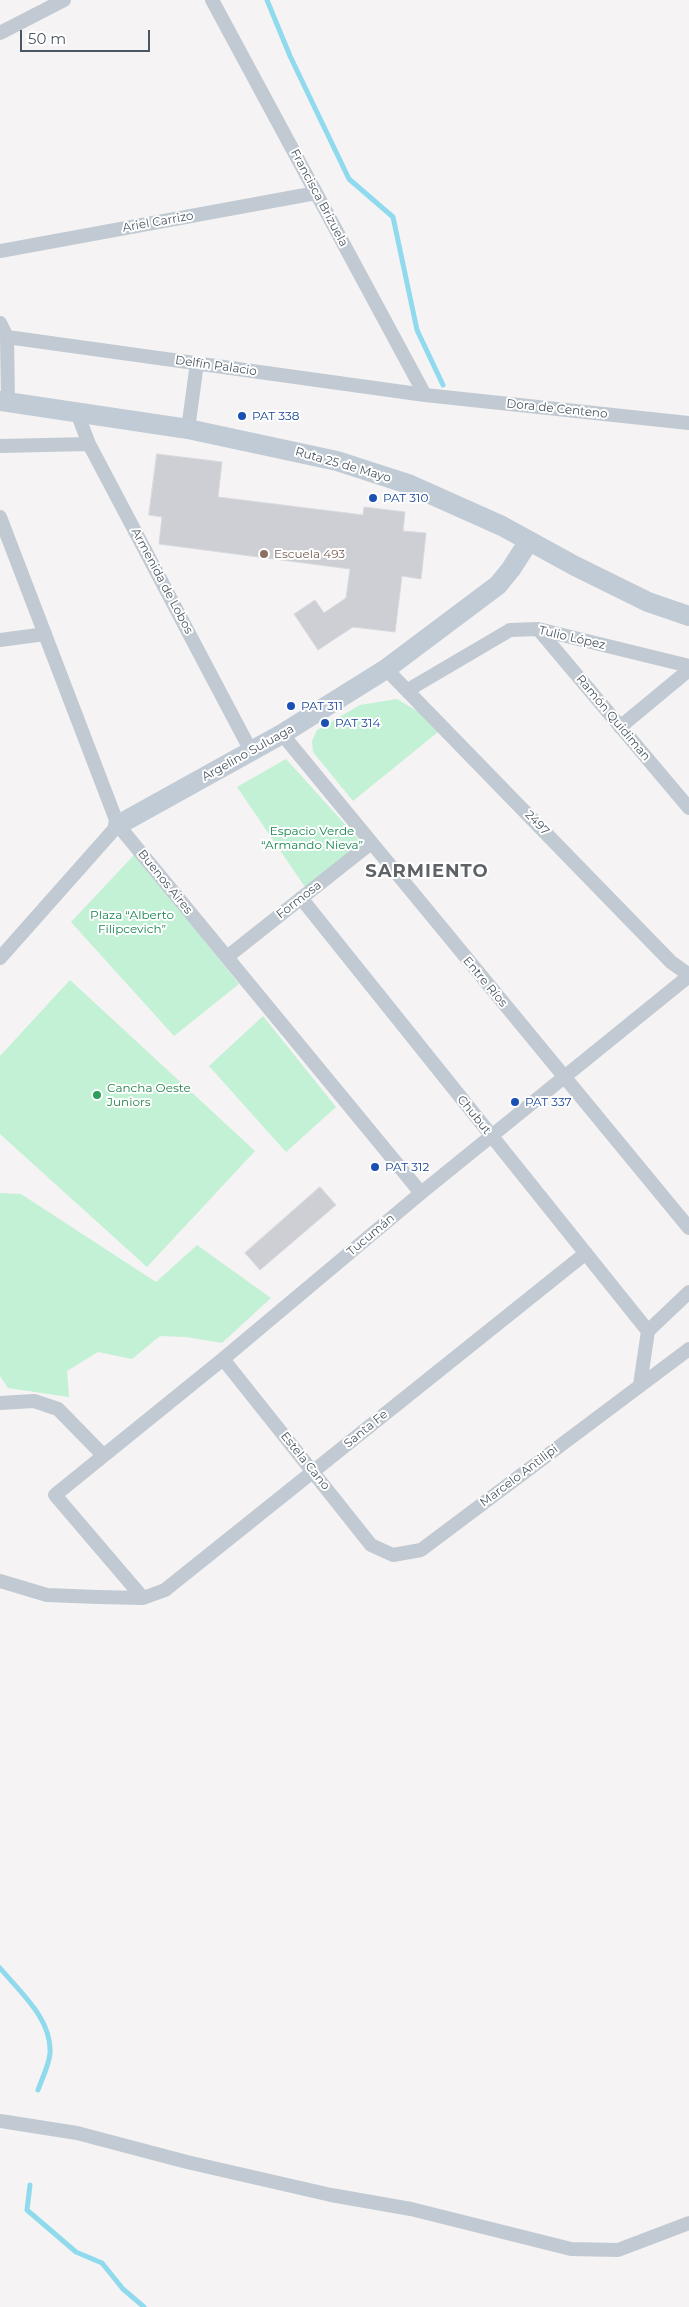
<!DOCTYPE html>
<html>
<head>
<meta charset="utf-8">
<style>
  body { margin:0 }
  #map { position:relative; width:689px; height:2307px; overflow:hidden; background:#f5f3f3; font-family:Montserrat,sans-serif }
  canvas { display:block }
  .scale { position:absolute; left:20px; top:30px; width:130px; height:22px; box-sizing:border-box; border:2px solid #4a5661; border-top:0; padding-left:6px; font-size:15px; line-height:18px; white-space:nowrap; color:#4a5661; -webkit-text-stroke:4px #fff; paint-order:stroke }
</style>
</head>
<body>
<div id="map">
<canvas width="689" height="2307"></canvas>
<div class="scale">50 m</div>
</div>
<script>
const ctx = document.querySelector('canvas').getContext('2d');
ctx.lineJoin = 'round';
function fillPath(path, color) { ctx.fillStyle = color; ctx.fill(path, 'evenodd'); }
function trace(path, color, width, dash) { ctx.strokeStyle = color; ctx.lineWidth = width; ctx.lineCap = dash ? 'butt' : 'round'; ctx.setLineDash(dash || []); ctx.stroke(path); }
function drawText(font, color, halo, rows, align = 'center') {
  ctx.font = font + ' Montserrat,sans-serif'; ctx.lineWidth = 4; ctx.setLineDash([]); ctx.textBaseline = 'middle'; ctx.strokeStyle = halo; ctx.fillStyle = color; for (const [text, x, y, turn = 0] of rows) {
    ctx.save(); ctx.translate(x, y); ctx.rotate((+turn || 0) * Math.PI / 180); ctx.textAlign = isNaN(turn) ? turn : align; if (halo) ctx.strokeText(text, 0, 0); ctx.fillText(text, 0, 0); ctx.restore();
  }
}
fillPath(new Path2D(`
  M397 699 426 716 438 732 353 801 313 752 312 741 317 730 360 705Z
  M286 759 362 843 305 887 237 787Z
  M135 854 239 984 174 1036 71 922Z
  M70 980 255 1151 147 1267 0 1134V1056Z
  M263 1016 336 1107 286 1152 209 1066Z
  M0 1193 21 1194 156 1282 197 1245 271 1298 222 1343 186 1337 160 1336 132 1359 98 1352 67 1371 69 1397 8 1388 0 1376Z`), '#c3f1d5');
trace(new Path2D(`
  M267 0 290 56 349 179 393 217 417 330 443 385
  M0 1968C20 1992 52 2019 50 2053 49 2065 42 2079 38 2090
  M30 2185 27 2210 76 2252 102 2263 123 2289 144 2307`), '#90daee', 5);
const building = new Path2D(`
  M157 454 222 462 218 497 363 515 364 507 405 512 403 531 426 533 421 579 402 576 395 632 353 627 318 650 294 614 315 600 324 613 346 598 350 569 159 544 162 517 149 515Z
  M320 1187 336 1205 260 1270 245 1253Z`);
fillPath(building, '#cdcfd5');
trace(building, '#d7d9de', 1);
trace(new Path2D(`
  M212 0 425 395
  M0 33 64 0
  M0 251 316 193
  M0 323 7 337 8 401
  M7 337 425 395 689 423
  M76 410 89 444 251 751
  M188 429 197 363
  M0 446 89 444
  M0 517 118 825 421 1193
  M538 629 689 808
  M0 640 45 634
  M386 669 671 962 689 975
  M408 690 510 630 538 629 689 666
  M620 727 689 670
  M282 734 689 1228
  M301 898 648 1331
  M227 957 371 843
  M0 958 118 825
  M223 1359 371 1545 393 1555 421 1550 689 1349
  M640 1385 648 1331 689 1292
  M0 1403 34 1401 58 1409 103 1455
  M0 1581 47 1595 98 1597 143 1598 165 1590 586 1253
  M143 1598 55 1495 223 1359 421 1193 689 976
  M0 2121 77 2133 187 2162 331 2195 411 2209 571 2249 618 2250 689 2223`), '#c1cad2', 14);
trace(new Path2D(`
  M0 401 188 429 337 461 408 484 502 526 575 566 648 602 689 616
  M118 825 282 734 386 669 498 585 511 569 529 541`), '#c1cbd6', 20);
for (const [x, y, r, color] of [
  [242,416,5,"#1a4fb4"],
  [373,498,5,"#1a4fb4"],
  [264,554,5,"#8d6e63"],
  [291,706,5,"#1a4fb4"],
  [325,723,5,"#1a4fb4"],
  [97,1095,5,"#2e9e5b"],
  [515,1102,5,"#1a4fb4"],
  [375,1167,5,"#1a4fb4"]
]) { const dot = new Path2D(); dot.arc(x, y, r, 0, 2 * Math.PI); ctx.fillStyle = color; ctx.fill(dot); trace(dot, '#fff', 2); }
drawText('12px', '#4a5661', '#fff', [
  ["Francisca Brizuela",319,198,62],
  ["Ariel Carrizo",158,222,-10],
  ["Delfín Palacio",216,366,8],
  ["Dora de Centeno",557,409,6],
  ["Ruta 25 de Mayo",343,465,16],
  ["Armenida de Lobos",162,581,62],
  ["Tulio López",572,638,13],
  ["Ramón Quidiman",613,718,50],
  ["Argelino Suluaga",248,753,-29],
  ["2497",537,823,46],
  ["Buenos Aires",165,882,51],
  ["Formosa",299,900,-38],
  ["Entre Ríos",485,982,50],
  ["Chubut",474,1115,51],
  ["Tucumán",371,1235,-40],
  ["Santa Fe",366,1429,-39],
  ["Estela Cano",305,1461,51],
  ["Marcelo Antilipi",519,1476,-37]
]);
drawText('12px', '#164399', '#fff', [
  ["PAT 338",252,416],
  ["PAT 310",383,498],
  ["PAT 311",301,706],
  ["PAT 314",335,723],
  ["PAT 337",525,1102],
  ["PAT 312",385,1167]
], 'left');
drawText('12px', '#785e54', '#fff', [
  ["Escuela 493",274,554]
], 'left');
drawText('12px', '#17864f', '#fff', [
  ["Espacio Verde",312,831],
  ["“Armando Nieva”",312,845],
  ["Plaza “Alberto",132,915],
  ["Filipcevich”",132,929]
]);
drawText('12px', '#27864d', '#fff', [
  ["Cancha Oeste",107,1088],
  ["Juniors",107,1102]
], 'left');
ctx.letterSpacing = '1px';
drawText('bold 18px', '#5f6368', '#fff', [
  ["SARMIENTO",427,872]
]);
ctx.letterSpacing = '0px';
</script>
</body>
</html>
